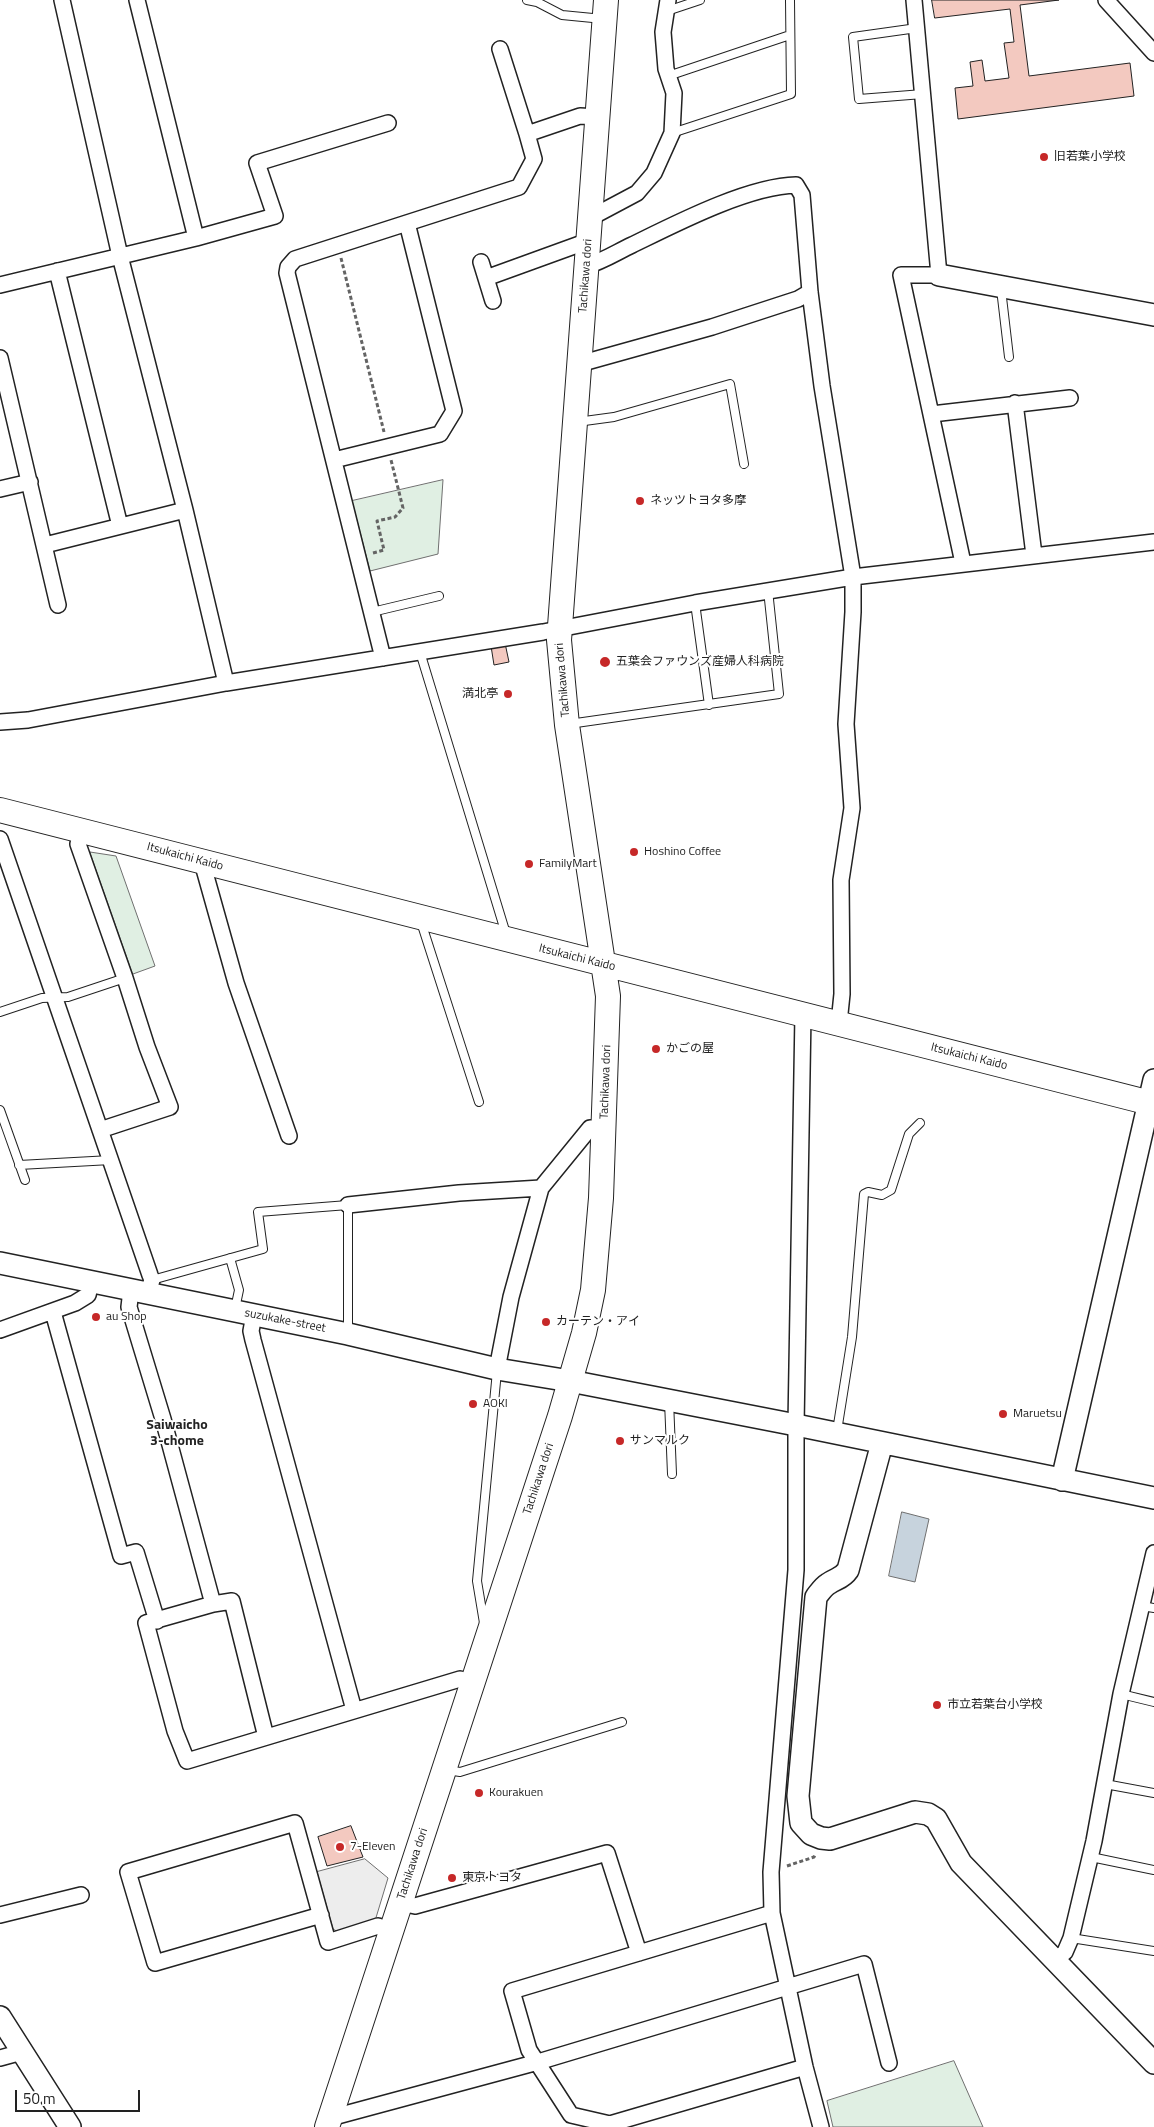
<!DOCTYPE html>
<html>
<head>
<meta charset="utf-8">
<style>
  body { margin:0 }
  #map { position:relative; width:1154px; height:2127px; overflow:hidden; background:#fff; font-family:"Titillium Web",sans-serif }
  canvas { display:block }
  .scale { position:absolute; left:15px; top:2090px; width:125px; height:22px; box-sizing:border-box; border:2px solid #222; border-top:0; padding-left:6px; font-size:15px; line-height:18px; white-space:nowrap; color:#222; -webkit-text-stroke:4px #fff; paint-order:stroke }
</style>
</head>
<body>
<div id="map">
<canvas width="1154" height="2127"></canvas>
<div class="scale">50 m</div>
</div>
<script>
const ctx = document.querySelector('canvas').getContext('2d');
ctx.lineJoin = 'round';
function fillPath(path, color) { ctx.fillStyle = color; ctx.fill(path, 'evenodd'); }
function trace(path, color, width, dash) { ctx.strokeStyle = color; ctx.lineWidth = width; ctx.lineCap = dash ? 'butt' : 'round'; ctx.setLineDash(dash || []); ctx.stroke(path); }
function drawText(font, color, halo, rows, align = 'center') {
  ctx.font = font + ' "Titillium Web","Noto Sans JP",sans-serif'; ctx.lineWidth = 4; ctx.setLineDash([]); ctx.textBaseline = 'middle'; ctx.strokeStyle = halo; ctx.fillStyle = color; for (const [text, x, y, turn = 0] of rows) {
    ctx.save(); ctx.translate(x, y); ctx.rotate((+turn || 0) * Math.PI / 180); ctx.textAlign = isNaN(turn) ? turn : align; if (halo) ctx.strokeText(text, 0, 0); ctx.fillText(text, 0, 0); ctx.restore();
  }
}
const green = new Path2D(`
  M443 480 438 554 370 571 352 501Z
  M90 852 116 856 155 966 133 974Z
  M954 2061 983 2127H833L827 2101Z`);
fillPath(green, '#e0efe3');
trace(green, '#6f6f6f', 1);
const parking = new Path2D(`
  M365 1859 388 1878 375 1921 340 1933 333 1929 317 1872Z`);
fillPath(parking, '#ededed');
trace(parking, '#6f6f6f', 1);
const water = new Path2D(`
  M902 1512 929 1519 915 1582 889 1576Z`);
fillPath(water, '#c7d3dd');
trace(water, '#6f6f6f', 1);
const building = new Path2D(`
  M932 0H1059L1020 5 1029 76 1130 63 1134 96 958 119 955 88 973 86 970 62 982 60 985 81 1009 78 1004 43 1014 42 1010 9 935 18Z
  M505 643 509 662 494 665 491 646Z
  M351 1826 363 1857 327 1866 318 1837Z`);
fillPath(building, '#f3c9c0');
trace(building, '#222', 1);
const lane = new Path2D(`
  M527 0 537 2 562 15 603 19
  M667 11 700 0
  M917 28 853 37 859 99 923 94
  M668 76 790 35
  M672 133 791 94 790 0
  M1001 289 1009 357
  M577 422 614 417 730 384 744 464
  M695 603 709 705
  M372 612 439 596
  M420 652 506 934
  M569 724 779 694 768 590
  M421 922 479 1102
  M0 1012 42 998 68 997 125 978
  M0 1110 25 1180
  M19 1165 111 1160
  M230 1258 239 1290 235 1309
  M152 1280 263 1249 258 1212 348 1205V1333
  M669 1401 672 1474
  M837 1431 852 1337 864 1194 868 1192 882 1195 891 1190 909 1134 920 1123
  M1142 1606 1154 1608
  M484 1623 477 1581 497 1371
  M1121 1694 1154 1702
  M447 1770 460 1772 622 1722
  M1105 1784 1154 1793
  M1091 1857 1154 1870
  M1071 1938 1154 1951`);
const street = new Path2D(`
  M62 0 120 256 185 510 226 683
  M137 0 196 238
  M914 0 939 275H901L963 563
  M1106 0 1154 53
  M500 49 527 134
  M590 218 637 193 654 173 672 133 674 93 666 69 663 32 668 0
  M481 262 493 301
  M586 266C602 262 617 252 632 245 675 224 748 186 796 185L802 195 810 292 822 386 853 577V612L846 724 852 808 841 880 842 994 839 1023
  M57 271 120 526
  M486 278 588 241
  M0 285 196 238 275 216 257 163 388 123
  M0 358 58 605
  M580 361H590L712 327 798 299 810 292
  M1015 403 1034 555
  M932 414 1070 398
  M334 460 440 434 454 411 407 223
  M0 489 30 482
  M45 545 185 510
  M383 658 287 273 288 267 295 259 519 187 534 159 527 134 580 116 598 117
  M0 722 28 720 226 683 543 632 695 603 853 577 1154 542
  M81 830 78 844 125 978 147 1047 170 1107 100 1130
  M0 839 150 1275 152 1280 148 1293
  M202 862 236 983 289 1136
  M803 1014 796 1425V1570L771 1872 772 1913 805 2067 821 2127
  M348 1205 459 1193 541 1188
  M131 1290 129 1307 163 1419 213 1604 232 1601 266 1737
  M53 1312 121 1556 136 1552 157 1621
  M254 1315 251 1331 253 1340 354 1710
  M0 1330 75 1303 88 1295 91 1283
  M497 1369 511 1297 541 1188 590 1128H604
  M213 1604 146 1623 175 1731 187 1761 460 1679 473 1683
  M400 1903 415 1906 607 1853 639 1953
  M772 1913 512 1991 529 2050 571 2115 610 2124 805 2067
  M0 1915 81 1895
  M321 1915 155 1963 128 1872 295 1823 328 1942 378 1926 391 1931
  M1056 1960 1065 1952 1071 1938 1094 1841 1121 1694 1154 1553
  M0 2058 22 2052
  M330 2118 538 2062 864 1964 889 2063`);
const secondary = new Path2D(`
  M939 275 1154 315
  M0 1263 348 1334 497 1369 570 1381 796 1425 1154 1498
  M882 1443 848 1570C842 1579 836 1578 828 1584 823 1587 820 1592 816 1597L798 1796 801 1823 811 1834 821 1838 830 1839 915 1812 928 1814 936 1819 961 1863 1154 2063
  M1062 1480 1154 1080
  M0 2017 70 2127`);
const primary = new Path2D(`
  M0 810 1154 1104
  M327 2127 560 1416 584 1333 593 1290 601 1198 608 996 567 725 559 640 606 0`);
trace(lane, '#222', 10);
trace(street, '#222', 18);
trace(secondary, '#222', 24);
trace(primary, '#222', 26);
trace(new Path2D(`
  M341 258 384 432
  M373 553 384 550 377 521 395 517 403 508 391 460
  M787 1866 814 1857 815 1855`), '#646464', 3, [4, 2.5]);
trace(lane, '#fff', 8);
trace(street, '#fff', 15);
trace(secondary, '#fff', 21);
trace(primary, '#fff', 24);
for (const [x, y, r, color] of [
  [1044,157,5,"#c62828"],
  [640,501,5,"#c62828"],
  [605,662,6,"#c62828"],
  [508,694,5,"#c62828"],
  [634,852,5,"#c62828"],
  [529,864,5,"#c62828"],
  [656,1049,5,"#c62828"],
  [96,1317,5,"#c62828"],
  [546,1322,5,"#c62828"],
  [473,1404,5,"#c62828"],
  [1003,1414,5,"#c62828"],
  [620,1441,5,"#c62828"],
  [937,1705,5,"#c62828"],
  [479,1793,5,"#c62828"],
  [340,1847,5,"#c62828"],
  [452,1878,5,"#c62828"]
]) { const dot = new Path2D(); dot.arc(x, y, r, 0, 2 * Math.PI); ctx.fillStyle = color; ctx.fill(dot); trace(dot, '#fff', 2); }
drawText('12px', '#222', '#fff', [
  ["旧若葉小学校",1054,157],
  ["ネッツトヨタ多摩",650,501],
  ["五葉会ファウンズ産婦人科病院",616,662],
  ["満北亭",498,694,"right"],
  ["Hoshino Coffee",644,852],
  ["FamilyMart",539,864],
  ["かごの屋",666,1049],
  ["au Shop",106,1317],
  ["カーテン・アイ",556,1322],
  ["AOKI",483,1404],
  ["Maruetsu",1013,1414],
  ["サンマルク",630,1441],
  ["市立若葉台小学校",947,1705],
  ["Kourakuen",489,1793],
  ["7-Eleven",350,1847],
  ["東京トヨタ",462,1878]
], 'left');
drawText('12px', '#222', '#fff', [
  ["Tachikawa dori",586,276,-86],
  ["Tachikawa dori",563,680,-95],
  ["Itsukaichi Kaido",185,857,15],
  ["Itsukaichi Kaido",577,958,14],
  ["Itsukaichi Kaido",969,1057,14],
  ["Tachikawa dori",606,1082,-88],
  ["suzukake-street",285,1321,11],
  ["Tachikawa dori",539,1479,-72],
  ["Tachikawa dori",413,1864,-72]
]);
drawText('bold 14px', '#222', '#fff', [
  ["Saiwaicho",177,1426],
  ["3-chome",177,1442]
]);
</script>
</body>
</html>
